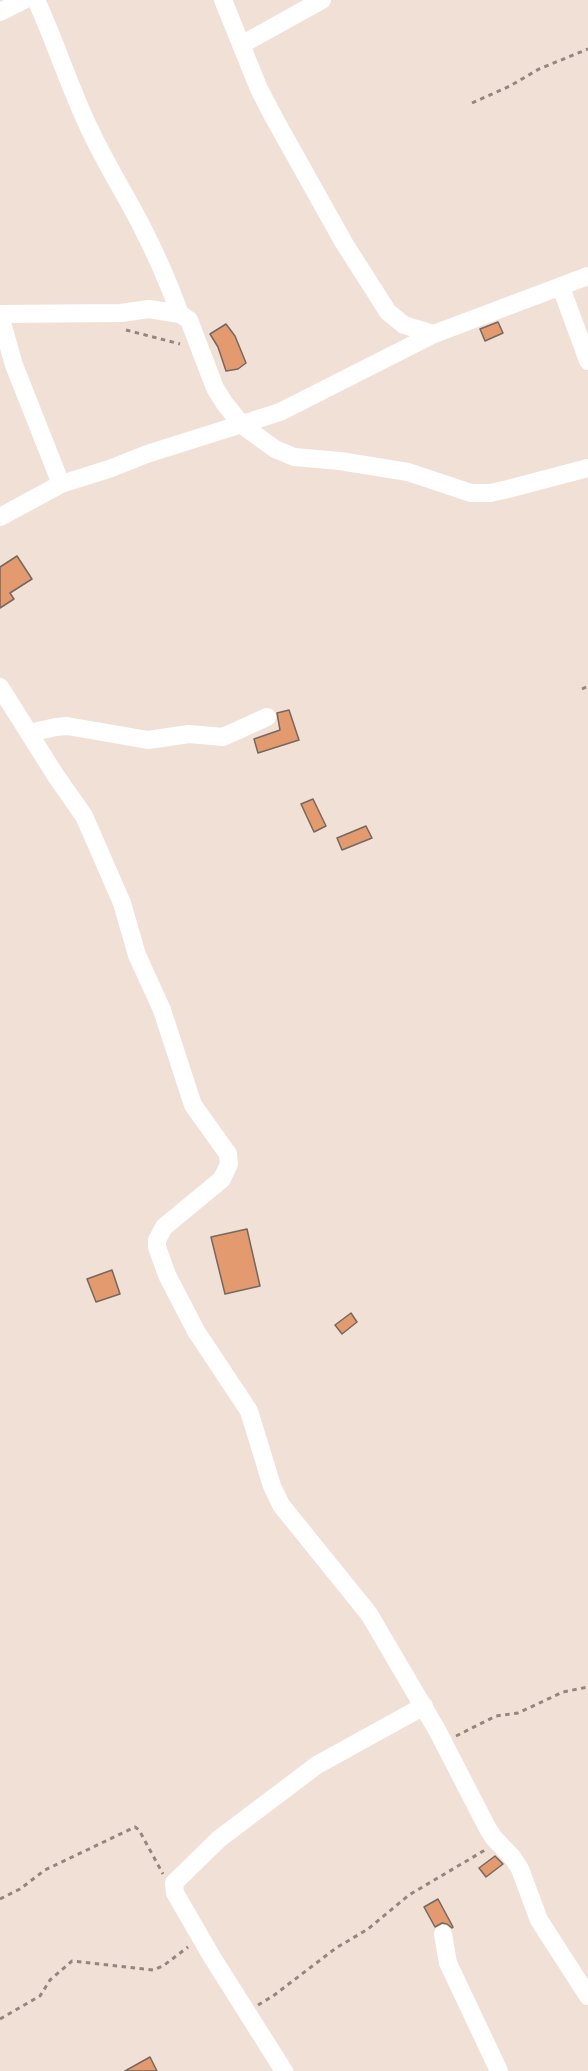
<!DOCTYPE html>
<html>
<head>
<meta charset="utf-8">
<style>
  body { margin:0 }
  canvas { display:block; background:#f1e0d6 }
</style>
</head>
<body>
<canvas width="588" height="2071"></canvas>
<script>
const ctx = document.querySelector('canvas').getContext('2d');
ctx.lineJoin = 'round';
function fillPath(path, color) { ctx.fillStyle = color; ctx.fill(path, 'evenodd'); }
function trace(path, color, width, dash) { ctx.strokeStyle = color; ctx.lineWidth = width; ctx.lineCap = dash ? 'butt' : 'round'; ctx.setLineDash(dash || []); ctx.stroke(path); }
const building = new Path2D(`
  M498 322 503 333 485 341 480 329Z
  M226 324 235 336 246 363 238 369 226 371 218 347 210 334Z
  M17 556 32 579 10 593 14 599 0 608V567Z
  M289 710 299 740 258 753 254 739 280 730 277 713Z
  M313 799 326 826 314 832 301 804Z
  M366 826 372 838 342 850 337 838Z
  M247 1229 260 1286 225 1294 211 1237Z
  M112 1270 120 1294 96 1302 87 1279Z
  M351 1313 357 1322 342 1334 335 1325Z
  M495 1856 503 1864 486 1877 479 1868Z
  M438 1899 453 1927 452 1928 447 1924 442 1923 435 1927 424 1907Z
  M150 2057 157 2071H125Z`);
fillPath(building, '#e29a6e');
trace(building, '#76685f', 1.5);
trace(new Path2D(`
  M472 103 510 86 539 69 588 49
  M126 330 180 344
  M582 689 588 686
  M456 1736 496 1716 518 1713 563 1692 588 1687
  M0 1899 20 1889 45 1870 135 1827 139 1830 163 1874
  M258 2005 273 1996 336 1948 368 1929 409 1895 485 1850
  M0 2019 40 1996 50 1980 72 1961 153 1970 163 1966 188 1947`), '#92867f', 3, [4.5, 4.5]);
trace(new Path2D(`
  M36 0C56 43 70 89 91 132 106 164 125 194 141 225 156 254 169 284 180 314
  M223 0 259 89 273 116 344 243 388 312 404 325 434 334
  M0 12 24 0
  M241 45 322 0
  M561 287 588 361
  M0 314 121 313 149 309 180 314 189 320 215 388 225 404 242 425 275 449 294 457 340 461 408 472 471 493H490L508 489 588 468
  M0 316 14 365 61 484
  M0 517 61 484 109 469 147 454 280 412 434 334 588 276
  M0 687 56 776 84 816 122 903 137 955 162 1010 193 1105 228 1154 229 1164 222 1179 164 1227 157 1240V1247L167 1275 196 1331 249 1411 272 1486 281 1505 369 1614 437 1730 488 1829 494 1838 513 1858 520 1869 539 1920 588 1996
  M29 733 56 727 67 726 148 740 189 734 223 737 267 717
  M443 1934 448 1963 499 2071
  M284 2071 212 1957 175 1893 174 1883 219 1839 317 1765 424 1706`), '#fff', 18);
</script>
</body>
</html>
